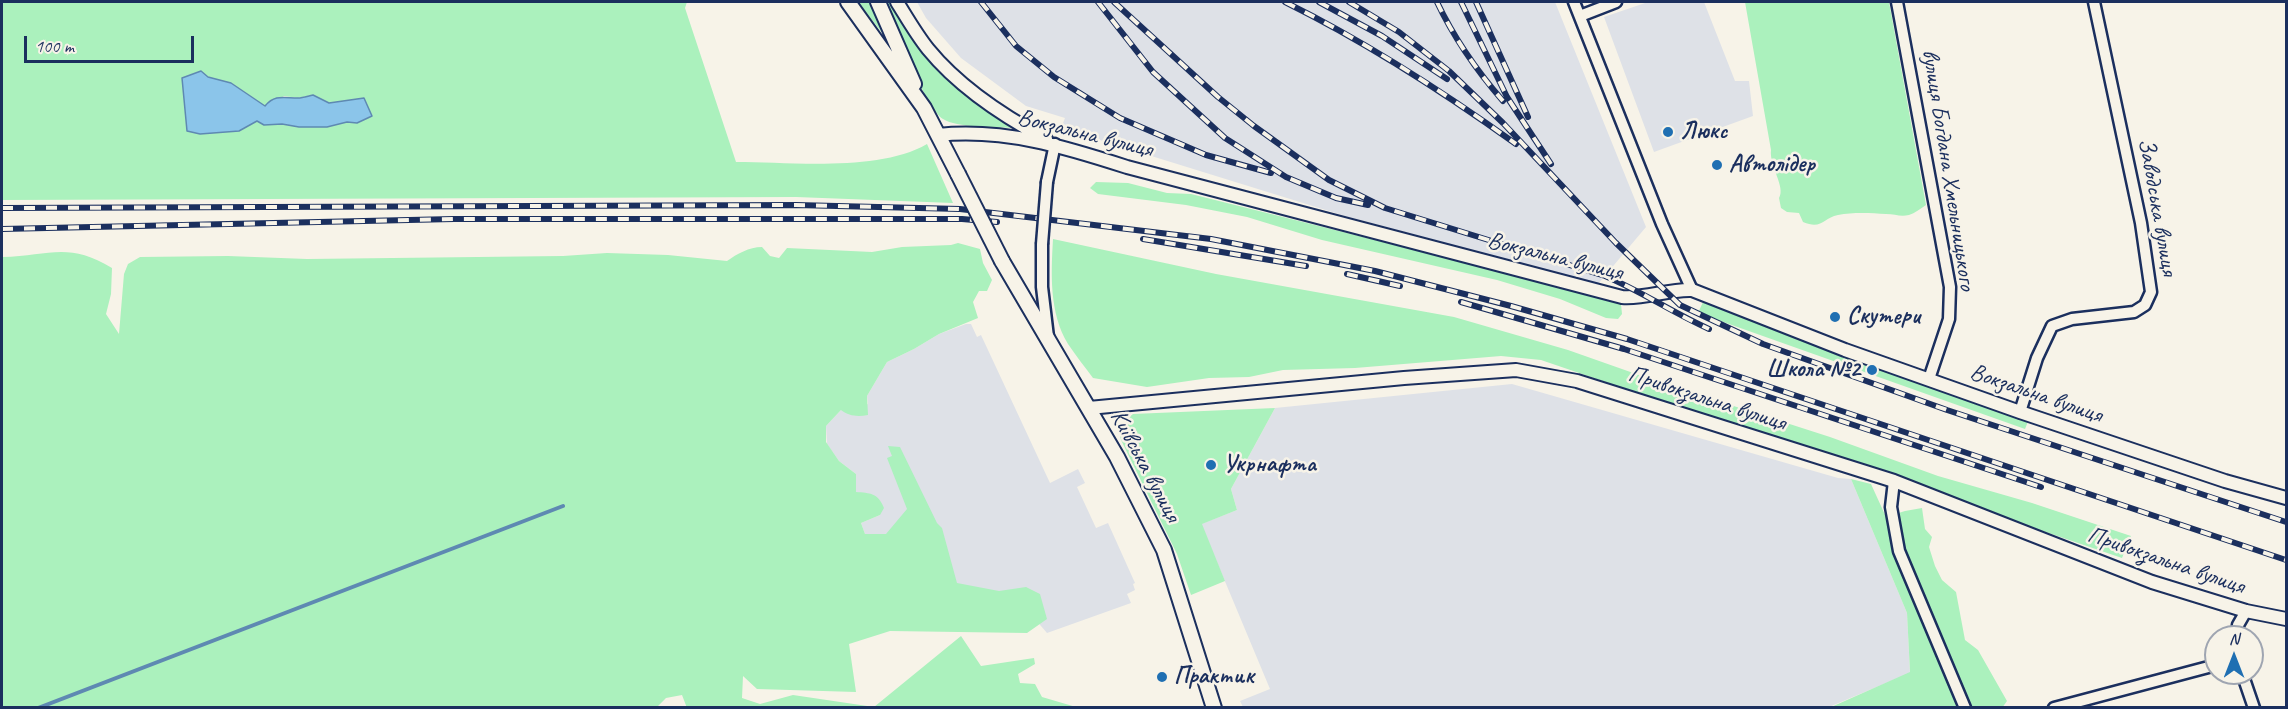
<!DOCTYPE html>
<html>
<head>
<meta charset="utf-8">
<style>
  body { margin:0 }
  #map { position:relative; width:2288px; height:709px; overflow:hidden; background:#f7f3e8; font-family:Caveat,sans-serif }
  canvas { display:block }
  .frame { position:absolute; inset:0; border:3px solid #1b2f5e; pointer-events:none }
  .north { position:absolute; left:2204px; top:625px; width:60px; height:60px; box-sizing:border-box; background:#f7f3e8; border:2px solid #9fa5b1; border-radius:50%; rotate:0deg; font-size:16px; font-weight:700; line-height:24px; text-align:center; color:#1b2f5e }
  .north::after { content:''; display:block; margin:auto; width:21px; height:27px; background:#1f6fb2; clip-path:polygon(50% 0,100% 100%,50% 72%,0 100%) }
  .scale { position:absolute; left:24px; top:36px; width:170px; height:27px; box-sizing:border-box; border:3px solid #1b2f5e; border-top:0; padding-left:8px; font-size:18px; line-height:21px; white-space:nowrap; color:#1b2f5e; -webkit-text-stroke:4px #f7f3e8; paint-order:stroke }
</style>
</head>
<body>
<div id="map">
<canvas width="2288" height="709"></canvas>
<div class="frame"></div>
<div class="north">N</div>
<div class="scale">100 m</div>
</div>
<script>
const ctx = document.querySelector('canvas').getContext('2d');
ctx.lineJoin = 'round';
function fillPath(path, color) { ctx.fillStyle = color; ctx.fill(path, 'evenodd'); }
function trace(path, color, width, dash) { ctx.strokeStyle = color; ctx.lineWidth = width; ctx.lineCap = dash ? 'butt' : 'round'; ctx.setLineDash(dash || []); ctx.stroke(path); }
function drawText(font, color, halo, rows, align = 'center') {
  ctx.font = font + ' Caveat,sans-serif'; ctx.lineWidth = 5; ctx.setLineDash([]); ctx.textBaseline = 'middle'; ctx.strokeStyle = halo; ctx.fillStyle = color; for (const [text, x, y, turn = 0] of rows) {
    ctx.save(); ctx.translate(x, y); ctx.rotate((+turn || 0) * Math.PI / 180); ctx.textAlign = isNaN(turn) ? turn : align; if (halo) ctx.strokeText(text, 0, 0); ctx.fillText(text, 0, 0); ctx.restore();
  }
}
fillPath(new Path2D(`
  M917 2H1555L1646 227 1598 284 1345 216 1061 128 1065 118 1026 106 961 58 926 18Z
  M1648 2H1704L1735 81H1749L1753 116 1654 152 1604 17Z
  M966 324H971L977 337 981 335 1050 483 1078 469 1085 483 1077 487 1096 528 1108 523 1135 583 1133 584 1135 590 1127 594 1131 603 1047 633 1011 591 968 610 865 534 861 523 880 515 856 492V474L839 461 827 444 826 426 841 410 868 404 867 396 887 362 914 349 939 334Z
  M1512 384 1838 478 1851 479 1907 613 1910 673 1829 707H1243L1240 701 1270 689 1201 524 1237 510 1231 489 1275 408Z`), '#dee1e7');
fillPath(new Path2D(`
  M2 2H687L685 8 736 162C791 162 879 172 927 144L953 203 796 197 2 200ZM208 77 231 83 266 107 284 96 298 98 313 95 329 104 364 98 357 123 347 122 327 127H299L282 124 264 125 257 121 249 125Z
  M858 2H872L890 43Z
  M884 2H893L949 76 1012 128C994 127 957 128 943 119 925 107 894 25 884 2Z
  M1745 2H1889L1926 205C1920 209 1915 213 1909 215 1900 217 1895 214 1886 214 1871 213 1853 212 1838 215 1823 218 1822 230 1803 222L1799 213 1787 212 1781 208 1779 198C1786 187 1769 166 1771 150Z
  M1096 182 1128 183 1167 193 1191 194 1395 245 1621 304 1622 314 1618 319 1606 318 1560 299 1497 280 1322 240 1247 217 1186 205 1098 194 1090 188Z
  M1053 239 1216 274 1454 317 1568 350 1656 381 1830 437 1938 476 2032 503 2131 536 2122 558 1541 360 1501 356 1355 368 1283 370 1249 377 1209 378 1147 387 1093 378C1085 367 1076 356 1068 344 1049 313 1051 273 1053 239Z
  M958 243 980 249 983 263 992 280 987 291H979L973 302 978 318 939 334 914 349 887 362 867 396 868 415C857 417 849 416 841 410L826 426V442L839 461 856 474V492C870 493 878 493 884 508L880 515 861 523 865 534H886L907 509 887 458 892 456 888 446 900 447 937 523 942 528 957 583 999 591 1026 587 1040 594 1047 619 1027 633 890 631 849 644 856 692 757 689 743 676 742 698 760 704 793 695 874 707 961 636 981 666 1034 658 1035 664 1018 674 1020 683 1035 684 1042 697 1076 707 687 708 682 695 666 698 656 708 2 707V257C49 256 68 241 112 268L111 294 106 314 119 334 124 274 128 264 140 257 228 256 307 259 563 256 607 253 668 255 727 261C737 254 749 247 762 247L770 256 779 258 787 248 872 252 902 247 951 245Z
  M1703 302 2029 419 2025 429 1698 313Z
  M1275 408 1231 489 1237 510 1202 524 1225 581 1191 595 1177 554 1121 440 1118 426 1133 414Z
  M1851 479 1871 484 1886 517 1905 511 1922 508 1925 529 1932 537 1929 547 1935 566 1942 580 1956 592 1965 640 1978 650 2007 701 2002 708H1829L1910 672 1907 613Z`), '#abf1bd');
const water = new Path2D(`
  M201 71 208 77 231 83 265 106C275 94 284 98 298 98 303 98 308 96 313 95L329 103 364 98 372 116 357 123 347 122 327 127H299L282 124 264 125 257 121 239 131 200 134 187 131 182 78Z`);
fillPath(water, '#8bc5ea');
trace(water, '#5e89b2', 1.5);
trace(new Path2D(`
  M38 708 563 506`), '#5e89b2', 4);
const minor = new Path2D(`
  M1574 2 1662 224 1692 290
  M1897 2 1950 287 1949 319 1929 379
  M1580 16 1616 2
  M1047 182 1055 144
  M1042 244V287L1048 337
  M2020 412 2037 358 2052 326 2072 319 2134 312 2145 305 2151 292 2141 223 2094 2
  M1894 481 1891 507 1899 551 1965 708
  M2237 637 2238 625 2246 611
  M2242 673 2254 708
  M2054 708 2216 665`);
const tertiary = new Path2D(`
  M897 2C907 18 916 34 928 49 959 87 1003 116 1046 139
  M938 135C1004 128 1065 147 1127 167L1622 297C1645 299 1668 289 1692 290L1845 350 2020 412 2225 481 2286 498
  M1089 408 1404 378 1516 370 1577 381 1894 481 2152 582 2246 611 2286 619`);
const secondary = new Path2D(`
  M848 2 924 108 958 174
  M878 2 914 84
  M1002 261 1117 457 1164 550 1214 708`);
trace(minor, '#1b2f5e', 15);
trace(tertiary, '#1b2f5e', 16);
trace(secondary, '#1b2f5e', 18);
trace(minor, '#f7f3e8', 10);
trace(tertiary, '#f7f3e8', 12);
trace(secondary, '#f7f3e8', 14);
const rail = new Path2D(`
  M981 2 1016 46 1054 77 1120 118 1206 155 1271 173
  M1098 2 1153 72 1225 138 1286 177 1336 198 1368 205
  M1114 2 1218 97 1254 126 1329 180 1385 208 1605 276C1641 291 1673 313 1709 329
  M1285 2C1366 42 1442 91 1516 144
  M1319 2 1382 36 1447 79
  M1349 2 1399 32 1449 71 1503 123 1616 243 1680 305 1763 344 1947 410 2286 522
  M1437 2C1454 38 1477 71 1503 101
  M1461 2 1507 97 1551 164
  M1476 2 1528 117
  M2 208 796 205 960 209 1211 239 1375 271 1511 306 1627 339 2286 560
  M2 229 454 219H962L997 222
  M1143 239 1306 266
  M1347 274 1400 286
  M1461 302 1624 349 2041 487`);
trace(rail, '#1b2f5e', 6);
trace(rail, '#f7f3e8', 4, [11]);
const minorBridge = new Path2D(`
  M1042 244 1047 182`);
const secondaryBridge = new Path2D(`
  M958 174 1002 261`);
trace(minorBridge, '#1b2f5e', 15, []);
trace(secondaryBridge, '#1b2f5e', 18, []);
trace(minorBridge, '#f7f3e8', 10);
trace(secondaryBridge, '#f7f3e8', 14);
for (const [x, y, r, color] of [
  [1668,132,6,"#1f6fb2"],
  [1717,165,6,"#1f6fb2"],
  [1835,317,6,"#1f6fb2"],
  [1872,370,6,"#1f6fb2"],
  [1211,465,6,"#1f6fb2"],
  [1162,677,6,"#1f6fb2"]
]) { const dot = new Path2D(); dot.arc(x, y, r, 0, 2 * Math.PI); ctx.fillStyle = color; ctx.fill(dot); trace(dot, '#f7f3e8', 2); }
drawText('bold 24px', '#1b2f5e', '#f7f3e8', [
  ["Люкс",1680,132],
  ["Автолідер",1729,165],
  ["Скутери",1847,317],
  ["Школа №2",1860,370,"right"],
  ["Укрнафта",1223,465],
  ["Практик",1174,677]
], 'left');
drawText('24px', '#1b2f5e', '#f7f3e8', [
  ["Вокзальна вулиця",1085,134,14],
  ["вулиця Богдана Хмельницького",1948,170,81],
  ["Заводська вулиця",2157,207,80],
  ["Вокзальна вулиця",1555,257,14],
  ["Вокзальна вулиця",2036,394,19],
  ["Привокзальна вулиця",1707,399,18],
  ["Київська вулиця",1145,466,62],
  ["Привокзальна вулиця",2166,561,19]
]);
</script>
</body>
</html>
